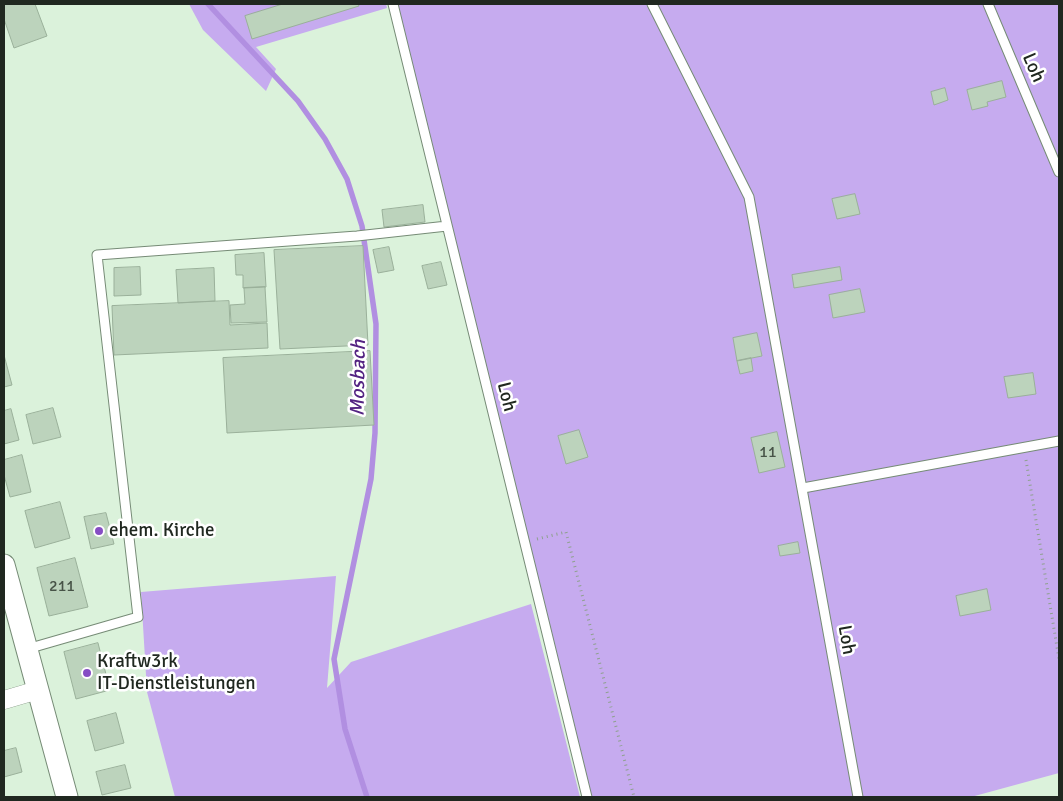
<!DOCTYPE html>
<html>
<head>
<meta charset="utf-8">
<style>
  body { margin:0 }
  #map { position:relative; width:1063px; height:801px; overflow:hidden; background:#dbf2db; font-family:Signika,sans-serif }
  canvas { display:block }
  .frame { position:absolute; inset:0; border:5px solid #202820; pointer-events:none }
</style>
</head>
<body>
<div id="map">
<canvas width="1063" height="801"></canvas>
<div class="frame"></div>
</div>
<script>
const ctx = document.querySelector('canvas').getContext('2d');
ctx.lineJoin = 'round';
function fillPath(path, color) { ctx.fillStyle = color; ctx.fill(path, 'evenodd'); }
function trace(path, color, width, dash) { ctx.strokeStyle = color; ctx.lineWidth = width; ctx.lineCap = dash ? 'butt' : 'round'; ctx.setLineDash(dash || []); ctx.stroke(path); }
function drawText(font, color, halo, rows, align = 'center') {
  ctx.font = font + ' Signika,sans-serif'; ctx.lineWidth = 5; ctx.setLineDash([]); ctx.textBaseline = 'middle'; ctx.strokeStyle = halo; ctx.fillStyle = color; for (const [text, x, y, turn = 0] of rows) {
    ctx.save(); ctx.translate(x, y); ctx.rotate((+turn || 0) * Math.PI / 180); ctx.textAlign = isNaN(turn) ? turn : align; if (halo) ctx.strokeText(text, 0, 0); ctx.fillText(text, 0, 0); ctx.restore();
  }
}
fillPath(new Path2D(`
  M189 4H386L387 8 256 47 276 69 266 91 203 30Z
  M394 4H1059V773L971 797H592Z
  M336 576 327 688 351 662 531 604 580 797H175L147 692 141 592Z`), '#c6abef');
trace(new Path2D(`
  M208 4 298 101 325 139 347 179 362 226 376 324 375 433 371 479 334 659 345 729 367 797`), '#b18fe1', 5.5);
const building = new Path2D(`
  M4 4H35L47 36 14 48 4 19Z
  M283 4H358L359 6 252 39 245 16Z
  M1002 81 1006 97 987 102 988 106 972 110 967 90Z
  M945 88 948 100 934 105 931 92Z
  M855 194 860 214 837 219 832 199Z
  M423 205 425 222 384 227 382 210Z
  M363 246 368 345 280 349 274 250Z
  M389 247 394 270 378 273 373 250Z
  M264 253 266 287 243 288V275H236L235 255Z
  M441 262 447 285 428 289 422 266Z
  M140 267 141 295 114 296V268Z
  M840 267 842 280 794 288 792 275Z
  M214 268 215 301 178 303 176 270Z
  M265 287 267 322 231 323 230 305 245 304 244 288Z
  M860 289 865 312 833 318 829 295Z
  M229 301 230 325 267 323 268 348 114 355 112 306Z
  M757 333 762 356 737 361 733 338Z
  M370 351 374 425 227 433 223 358Z
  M4 355 12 385 4 387Z
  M751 358 753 371 740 374 737 361Z
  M1033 373 1036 394 1008 398 1004 377Z
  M53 408 61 437 33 444 26 415Z
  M11 409 19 440 4 444V411Z
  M579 430 588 457 566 464 558 436Z
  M777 432 785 467 759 473 751 438Z
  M22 455 31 492 10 497 4 475V460Z
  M60 502 70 538 35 548 25 511Z
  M106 513 114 544 91 549 84 517Z
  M798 542 800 553 780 556 778 546Z
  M75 558 88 607 49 616 37 568Z
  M987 589 991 610 960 616 956 596Z
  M98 643 110 690 76 699 64 652Z
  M116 713 124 743 95 751 87 721Z
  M16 748 22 772 4 777V751Z
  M125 765 131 788 102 795 96 772Z`);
fillPath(building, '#bcd3bc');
trace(building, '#9ab09a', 1);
const service = new Path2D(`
  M393 4 587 797
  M652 4 749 197 858 797
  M988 4 1059 172
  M803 488 1059 441
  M27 649 138 617 97 255 357 236 447 226`);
const minor = new Path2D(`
  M4 700 38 690`);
const tertiary = new Path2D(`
  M4 565 67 797`);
trace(service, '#768b76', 11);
trace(minor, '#768b76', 19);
trace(tertiary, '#768b76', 23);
trace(new Path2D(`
  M1026 460 1059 659
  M537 539 566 532 634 797`), '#8fa08f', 3, [1, 4]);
trace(service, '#fff', 9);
trace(minor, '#fff', 18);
trace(tertiary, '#fff', 21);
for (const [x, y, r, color] of [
  [99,531,5,"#864dc4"],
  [87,673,5,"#864dc4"]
]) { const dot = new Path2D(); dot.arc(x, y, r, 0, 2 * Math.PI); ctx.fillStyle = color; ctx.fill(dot); trace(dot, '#fff', 2); }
drawText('16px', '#475347', null, [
  ["11",768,453],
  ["211",62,587]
]);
drawText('19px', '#202820', '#fff', [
  ["Loh",1033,68,67],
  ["Loh",506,397,76],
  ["Loh",846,640,80]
]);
drawText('19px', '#202820', '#fff', [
  ["ehem. Kirche",109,531],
  ["Kraftw3rk",97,662],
  ["IT-Dienstleistungen",97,684]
], 'left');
drawText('italic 20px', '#532382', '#fff', [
  ["Mosbach",359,378,-89]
]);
</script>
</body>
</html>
